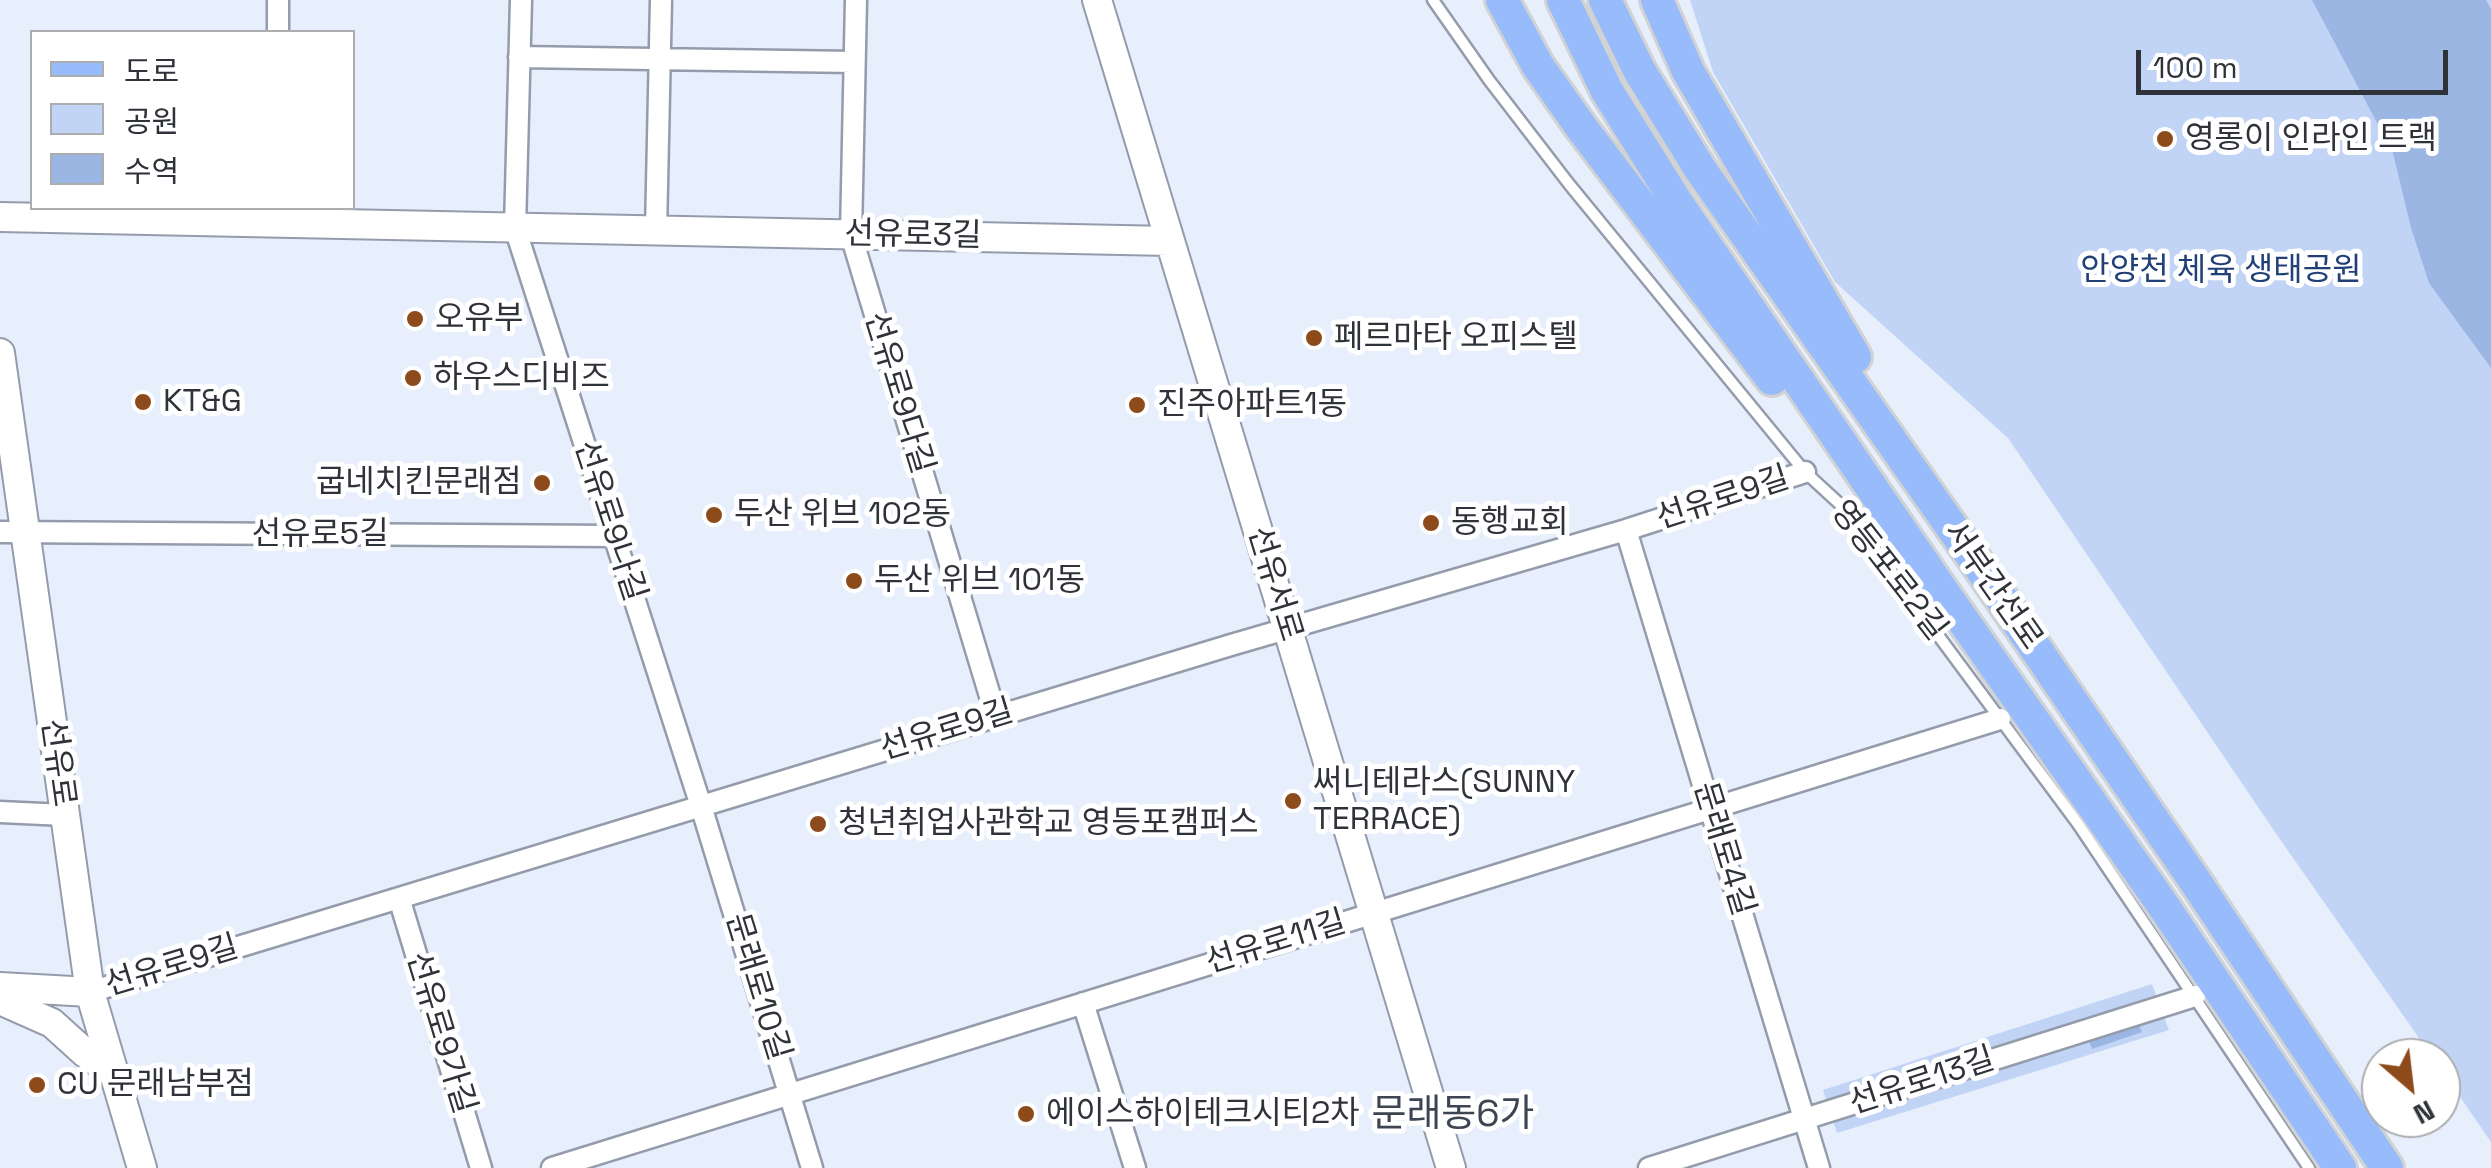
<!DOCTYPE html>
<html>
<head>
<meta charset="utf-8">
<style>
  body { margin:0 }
  #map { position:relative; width:2491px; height:1168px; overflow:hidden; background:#e7effc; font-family:"Space Grotesk","Noto Sans KR",sans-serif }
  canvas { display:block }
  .legend { position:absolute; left:30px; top:30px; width:325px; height:180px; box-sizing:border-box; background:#fff; border:2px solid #acadaf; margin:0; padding:12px 18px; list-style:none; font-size:30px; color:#2f3238 }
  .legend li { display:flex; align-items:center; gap:20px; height:50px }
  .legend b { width:50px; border:2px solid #acadaf }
  .north { position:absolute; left:2361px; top:1038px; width:100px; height:100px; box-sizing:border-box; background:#fff; border:2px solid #acadaf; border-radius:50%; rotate:152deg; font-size:28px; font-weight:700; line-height:40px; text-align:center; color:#2f3238 }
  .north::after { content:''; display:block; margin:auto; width:35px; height:45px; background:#8d4a1b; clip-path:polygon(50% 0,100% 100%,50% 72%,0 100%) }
  .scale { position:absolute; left:2136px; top:50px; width:312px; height:45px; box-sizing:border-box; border:5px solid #2f3238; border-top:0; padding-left:12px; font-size:30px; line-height:35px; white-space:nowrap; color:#2f3238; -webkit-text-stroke:8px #fff; paint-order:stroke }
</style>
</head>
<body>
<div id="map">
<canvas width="2491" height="1168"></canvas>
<ul class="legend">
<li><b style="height:12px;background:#98bbfc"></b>도로</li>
<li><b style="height:28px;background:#c1d4f5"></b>공원</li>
<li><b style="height:28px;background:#9cb6e4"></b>수역</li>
</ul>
<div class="north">N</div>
<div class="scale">100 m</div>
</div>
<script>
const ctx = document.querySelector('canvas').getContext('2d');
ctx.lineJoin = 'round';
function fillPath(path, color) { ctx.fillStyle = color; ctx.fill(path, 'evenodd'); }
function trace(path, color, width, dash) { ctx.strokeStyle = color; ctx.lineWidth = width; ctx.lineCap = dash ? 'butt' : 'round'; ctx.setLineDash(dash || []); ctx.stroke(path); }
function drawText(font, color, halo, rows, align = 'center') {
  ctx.font = font + ' "Space Grotesk","Noto Sans KR",sans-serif'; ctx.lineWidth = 10; ctx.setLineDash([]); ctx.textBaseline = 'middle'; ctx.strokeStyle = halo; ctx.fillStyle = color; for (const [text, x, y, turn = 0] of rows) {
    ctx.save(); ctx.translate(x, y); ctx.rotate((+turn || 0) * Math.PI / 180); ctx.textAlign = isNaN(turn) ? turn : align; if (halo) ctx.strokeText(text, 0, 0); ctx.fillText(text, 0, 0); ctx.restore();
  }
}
fillPath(new Path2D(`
  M1690 0H2491V1142L2441 1069V1058H2433L2277 835 2008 438 1835 282 1713 72Z
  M2152 984 2169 1030 1837 1133 1823 1090Z`), '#c1d4f5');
fillPath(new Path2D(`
  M2312 0H2486L2491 9V368L2429 283 2411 228 2393 153Z
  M2139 1025 2142 1032 2092 1049 2089 1041Z`), '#9cb6e4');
const lane = new Path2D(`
  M1433 0 1489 80 1569 184 1805 472 1843 507 2078 824 2309 1168`);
const street = new Path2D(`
  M521 0 515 228 701 806 812 1168
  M856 0 851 235 996 716
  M278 32V0
  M519 57 854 62
  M656 231 661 0
  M1626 530 1819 1168
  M0 532 614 536
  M0 812 65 815
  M399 898 481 1168
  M90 992 1231 645 1626 530 1805 472
  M1083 1003 1135 1168
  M552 1168 2000 719
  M1649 1168 2195 996`);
const secondary = new Path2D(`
  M1097 0 1451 1168
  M0 217 1170 241
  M0 353 90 992 142 1168
  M0 987 90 992
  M0 1000 52 1023 84 1052 112 1072`);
const primary = new Path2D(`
  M1502 0 1538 66 1581 127 1772 379
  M1563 0 1607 91 1677 203 1941 589 2160 901 2340 1168
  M1605 0 1639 70 1700 169 1977 563 2195 881 2387 1168
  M1657 0 1688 71 1855 357`);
trace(lane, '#949cac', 15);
trace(street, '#949cac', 25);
trace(secondary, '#949cac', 32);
trace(primary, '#d1d2d3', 38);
trace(lane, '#fff', 10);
trace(street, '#fff', 20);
trace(secondary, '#fff', 28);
trace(primary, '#98bbfc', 32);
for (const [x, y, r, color] of [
  [2165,139,10,"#8d4a1b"],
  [415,319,10,"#8d4a1b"],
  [1314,338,10,"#8d4a1b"],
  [413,378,10,"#8d4a1b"],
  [143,402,10,"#8d4a1b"],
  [1137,405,10,"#8d4a1b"],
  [542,483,10,"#8d4a1b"],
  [714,515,10,"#8d4a1b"],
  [1431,523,10,"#8d4a1b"],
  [854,581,10,"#8d4a1b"],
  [1293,801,10,"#8d4a1b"],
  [818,824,10,"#8d4a1b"],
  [37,1085,10,"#8d4a1b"],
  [1026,1114,10,"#8d4a1b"]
]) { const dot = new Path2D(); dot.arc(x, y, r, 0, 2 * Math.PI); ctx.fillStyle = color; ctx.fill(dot); trace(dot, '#fff', 4); }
drawText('32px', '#2f3238', '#fff', [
  ["영롱이 인라인 트랙",2185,139],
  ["오유부",435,319],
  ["페르마타 오피스텔",1334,338],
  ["하우스디비즈",433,378],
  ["KT&G",163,402],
  ["진주아파트1동",1157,405],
  ["굽네치킨문래점",522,483,"right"],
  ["두산 위브 102동",734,515],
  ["동행교회",1451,523],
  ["두산 위브 101동",874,581],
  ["써니테라스(SUNNY",1313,783],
  ["TERRACE)",1313,820],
  ["청년취업사관학교 영등포캠퍼스",838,824],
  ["CU 문래남부점",57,1085],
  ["에이스하이테크시티2차",1046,1114]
], 'left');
drawText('32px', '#2f3238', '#fff', [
  ["선유로3길",913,236,1],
  ["선유로9다길",898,393,73],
  ["선유로9길",1723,499,-18],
  ["선유로9나길",609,521,72],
  ["선유로5길",320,535],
  ["영등포로2길",1888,571,52],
  ["선유서로",1274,584,73],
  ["서부간선로",1992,586,55],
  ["선유로9길",947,731,-17],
  ["선유로",57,763,82],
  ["문래로4길",1723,849,73],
  ["선유로11길",1276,943,-17],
  ["선유로9길",172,967,-17],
  ["문래로10길",757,987,73],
  ["선유로9가길",440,1033,73],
  ["선유로13길",1922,1082,-18]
]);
drawText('32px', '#224078', '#fff', [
  ["안양천 체육 생태공원",2221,271]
]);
drawText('38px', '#3d4552', '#fff', [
  ["문래동6가",1453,1116]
]);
</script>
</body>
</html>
